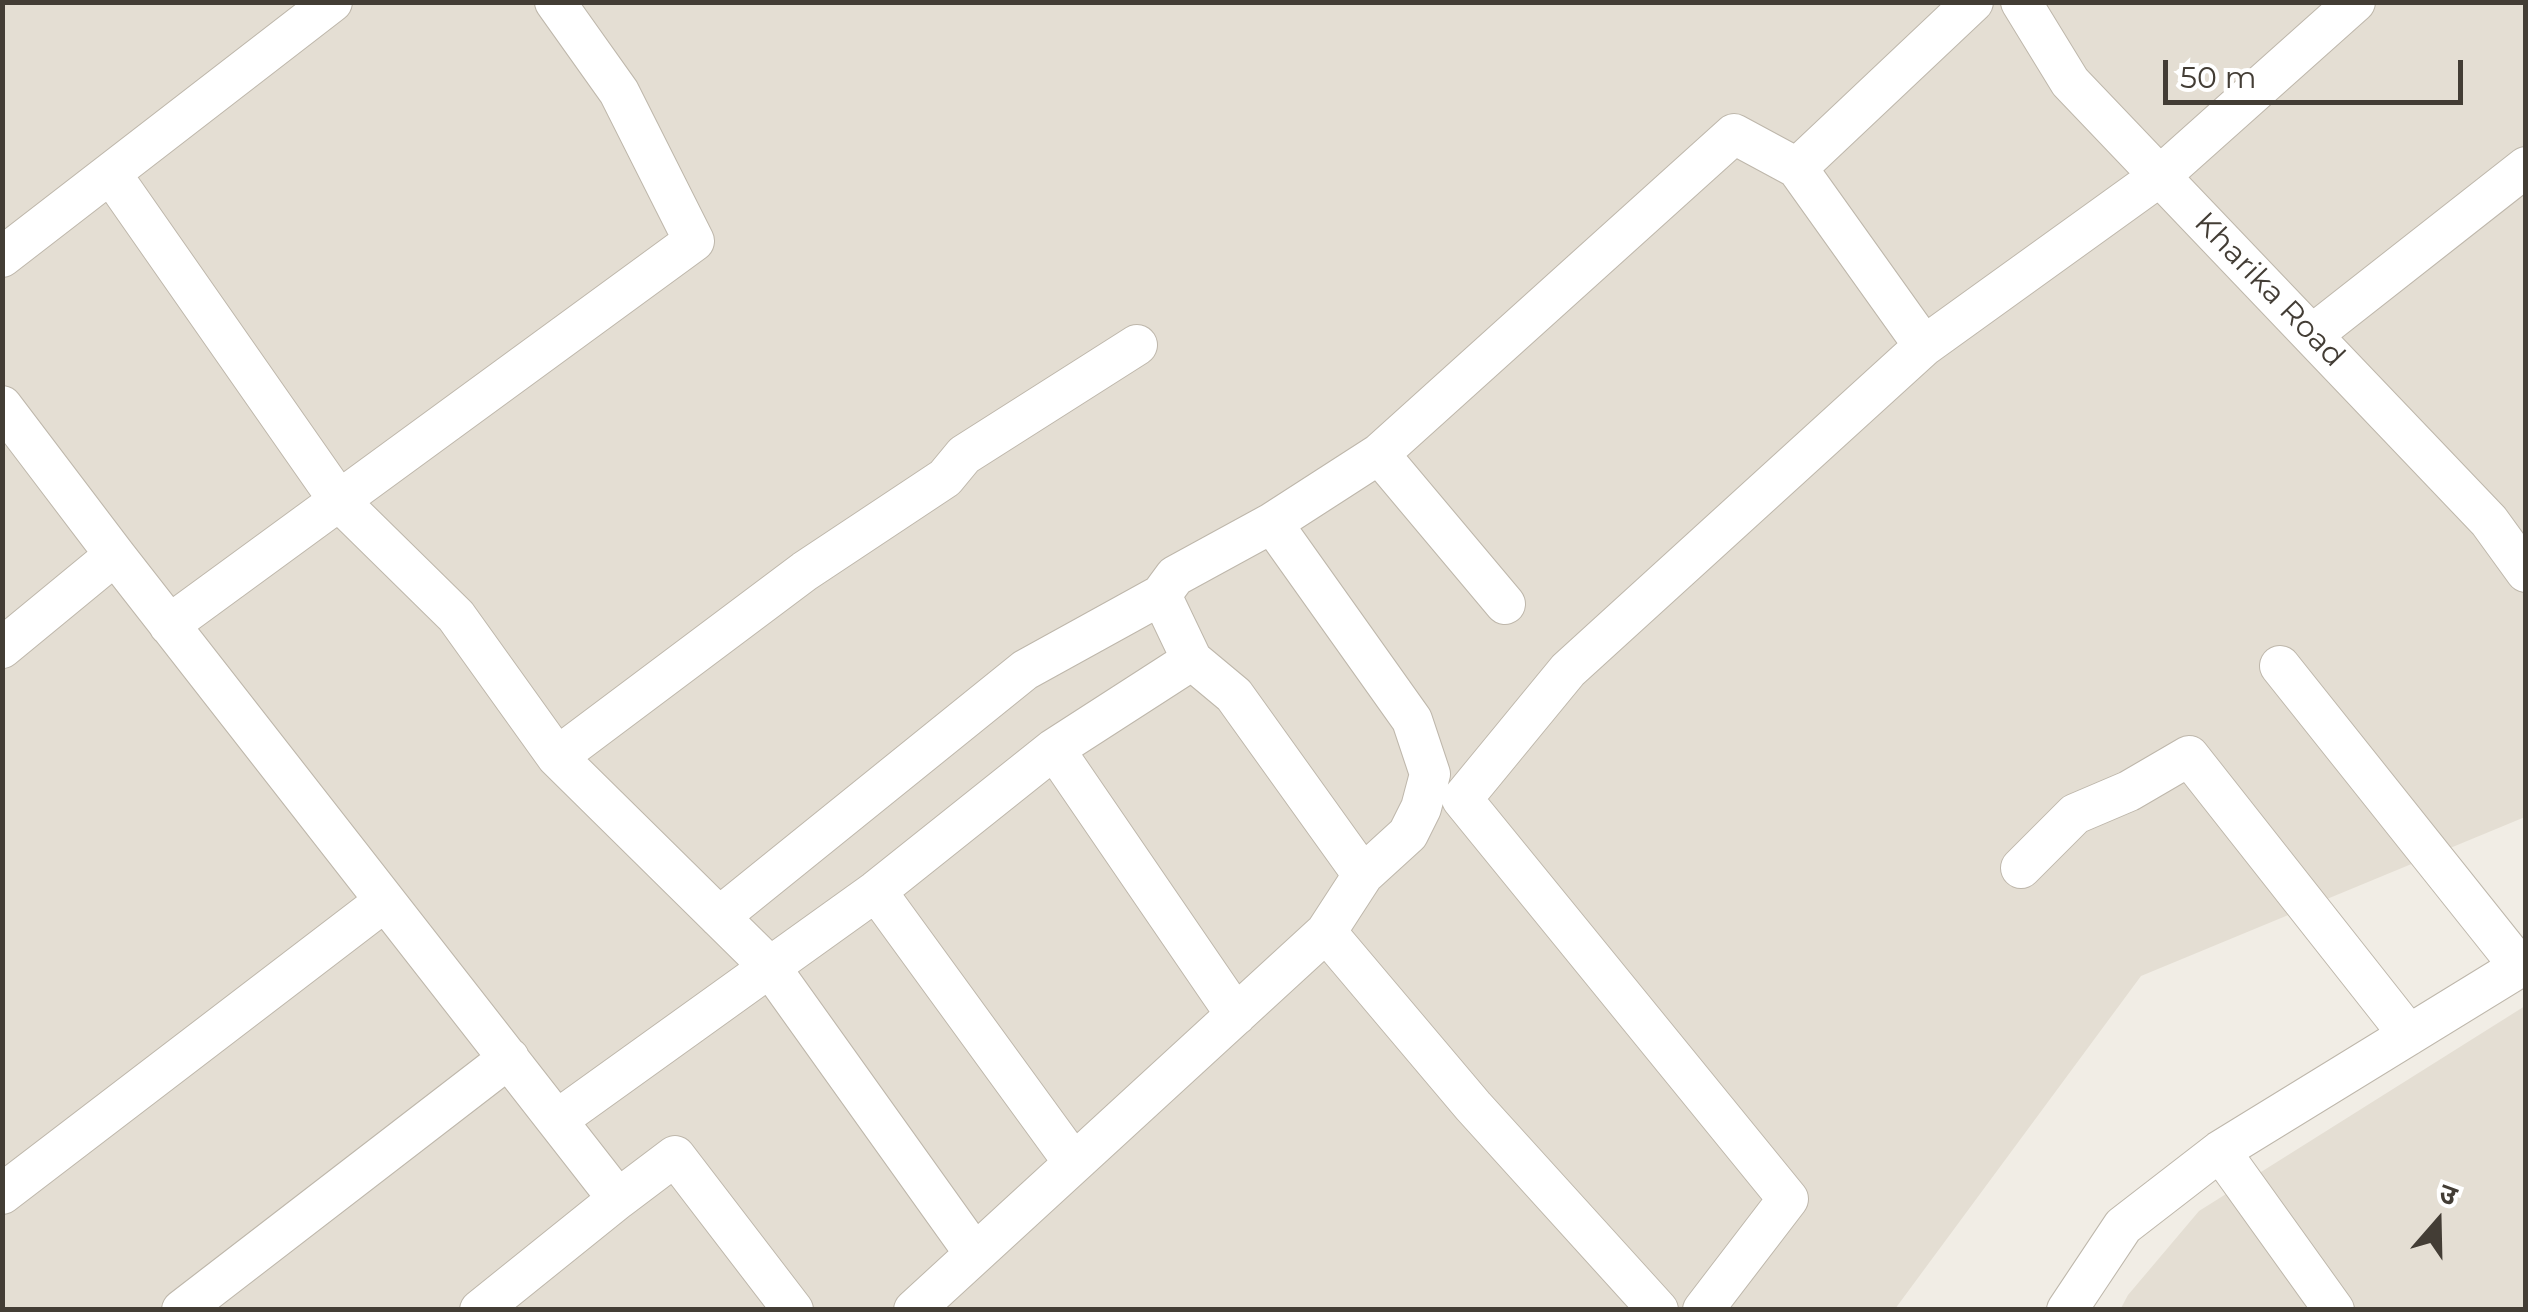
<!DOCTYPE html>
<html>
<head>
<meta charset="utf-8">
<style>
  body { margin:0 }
  #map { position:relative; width:2528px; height:1312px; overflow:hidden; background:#f1ede5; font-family:Montserrat,"Noto Sans Devanagari",sans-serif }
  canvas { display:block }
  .frame { position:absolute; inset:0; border:5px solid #433d35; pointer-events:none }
  .north { position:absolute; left:2388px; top:1172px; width:100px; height:100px; -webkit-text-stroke:8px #fff; paint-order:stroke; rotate:20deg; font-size:28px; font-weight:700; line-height:40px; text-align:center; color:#433d35 }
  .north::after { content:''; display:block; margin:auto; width:35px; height:45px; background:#433d35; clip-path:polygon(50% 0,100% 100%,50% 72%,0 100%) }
  .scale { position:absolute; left:2163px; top:60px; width:300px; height:45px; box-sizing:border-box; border:5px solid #433d35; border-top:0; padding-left:12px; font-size:30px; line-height:35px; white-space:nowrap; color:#433d35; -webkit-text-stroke:8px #fff; paint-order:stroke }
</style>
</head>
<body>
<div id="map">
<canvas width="2528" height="1312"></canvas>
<div class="frame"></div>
<div class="north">उ</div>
<div class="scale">50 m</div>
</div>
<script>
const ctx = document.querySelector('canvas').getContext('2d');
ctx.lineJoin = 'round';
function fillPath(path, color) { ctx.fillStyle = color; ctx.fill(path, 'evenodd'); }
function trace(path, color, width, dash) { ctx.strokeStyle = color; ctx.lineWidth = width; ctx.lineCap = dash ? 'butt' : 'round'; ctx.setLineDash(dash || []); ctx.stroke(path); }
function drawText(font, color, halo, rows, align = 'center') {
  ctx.font = font + ' Montserrat,sans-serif'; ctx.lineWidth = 9; ctx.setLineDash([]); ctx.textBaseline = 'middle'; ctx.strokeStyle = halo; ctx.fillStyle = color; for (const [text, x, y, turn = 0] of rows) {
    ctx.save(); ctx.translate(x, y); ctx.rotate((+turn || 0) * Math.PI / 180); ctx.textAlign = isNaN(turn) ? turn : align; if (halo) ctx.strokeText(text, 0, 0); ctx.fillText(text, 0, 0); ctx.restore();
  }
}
fillPath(new Path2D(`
  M3 3H2525V817L2141 976 1895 1309 3 1310Z
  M2525 1006V1309L2120 1310 2128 1295 2199 1211Z`), '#e4ded3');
const minor = new Path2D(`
  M2021 2 2070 82 2489 521 2526 572
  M111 174 340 502 456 616 557 757 770 967 876 891 1054 749 1192 660
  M2 257 332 2
  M2312 335 2526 167
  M1924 346 1797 168 1973 2
  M2 406 115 555 618 1199 675 1156 793 1310
  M1379 454 1734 134 1797 168
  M1272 523 1412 720 1430 774 1421 808 1408 834 1363 875 1326 932
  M1161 595 1192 660 1234 695 1363 875
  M169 625 694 241 619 92 555 2
  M2 648 115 555
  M2280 666 2520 967
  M1054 749 1236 1015
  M557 757 805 571 945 478 964 455 1137 345
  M2021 868 2075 814 2129 791 2189 756 2409 1035
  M876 891 1074 1163
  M719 917 1025 670 1161 595 1175 576 1272 523 1379 454 1505 604
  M557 1120 770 967 975 1254
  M2220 1151 2334 1310
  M2 1194 385 901
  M182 1310 509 1058
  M480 1310 618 1199
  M914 1310 1326 932 1473 1106 1658 1310
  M1703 1310 1788 1199 1462 799 1568 670 1924 346 2160 176 2355 2
  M2067 1310 2123 1226 2220 1151 2526 963`);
trace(minor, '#beb7ab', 42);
trace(minor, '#fff', 40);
drawText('30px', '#433d35', '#fff', [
  ["Kharika Road",2269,290,46]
]);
</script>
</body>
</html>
